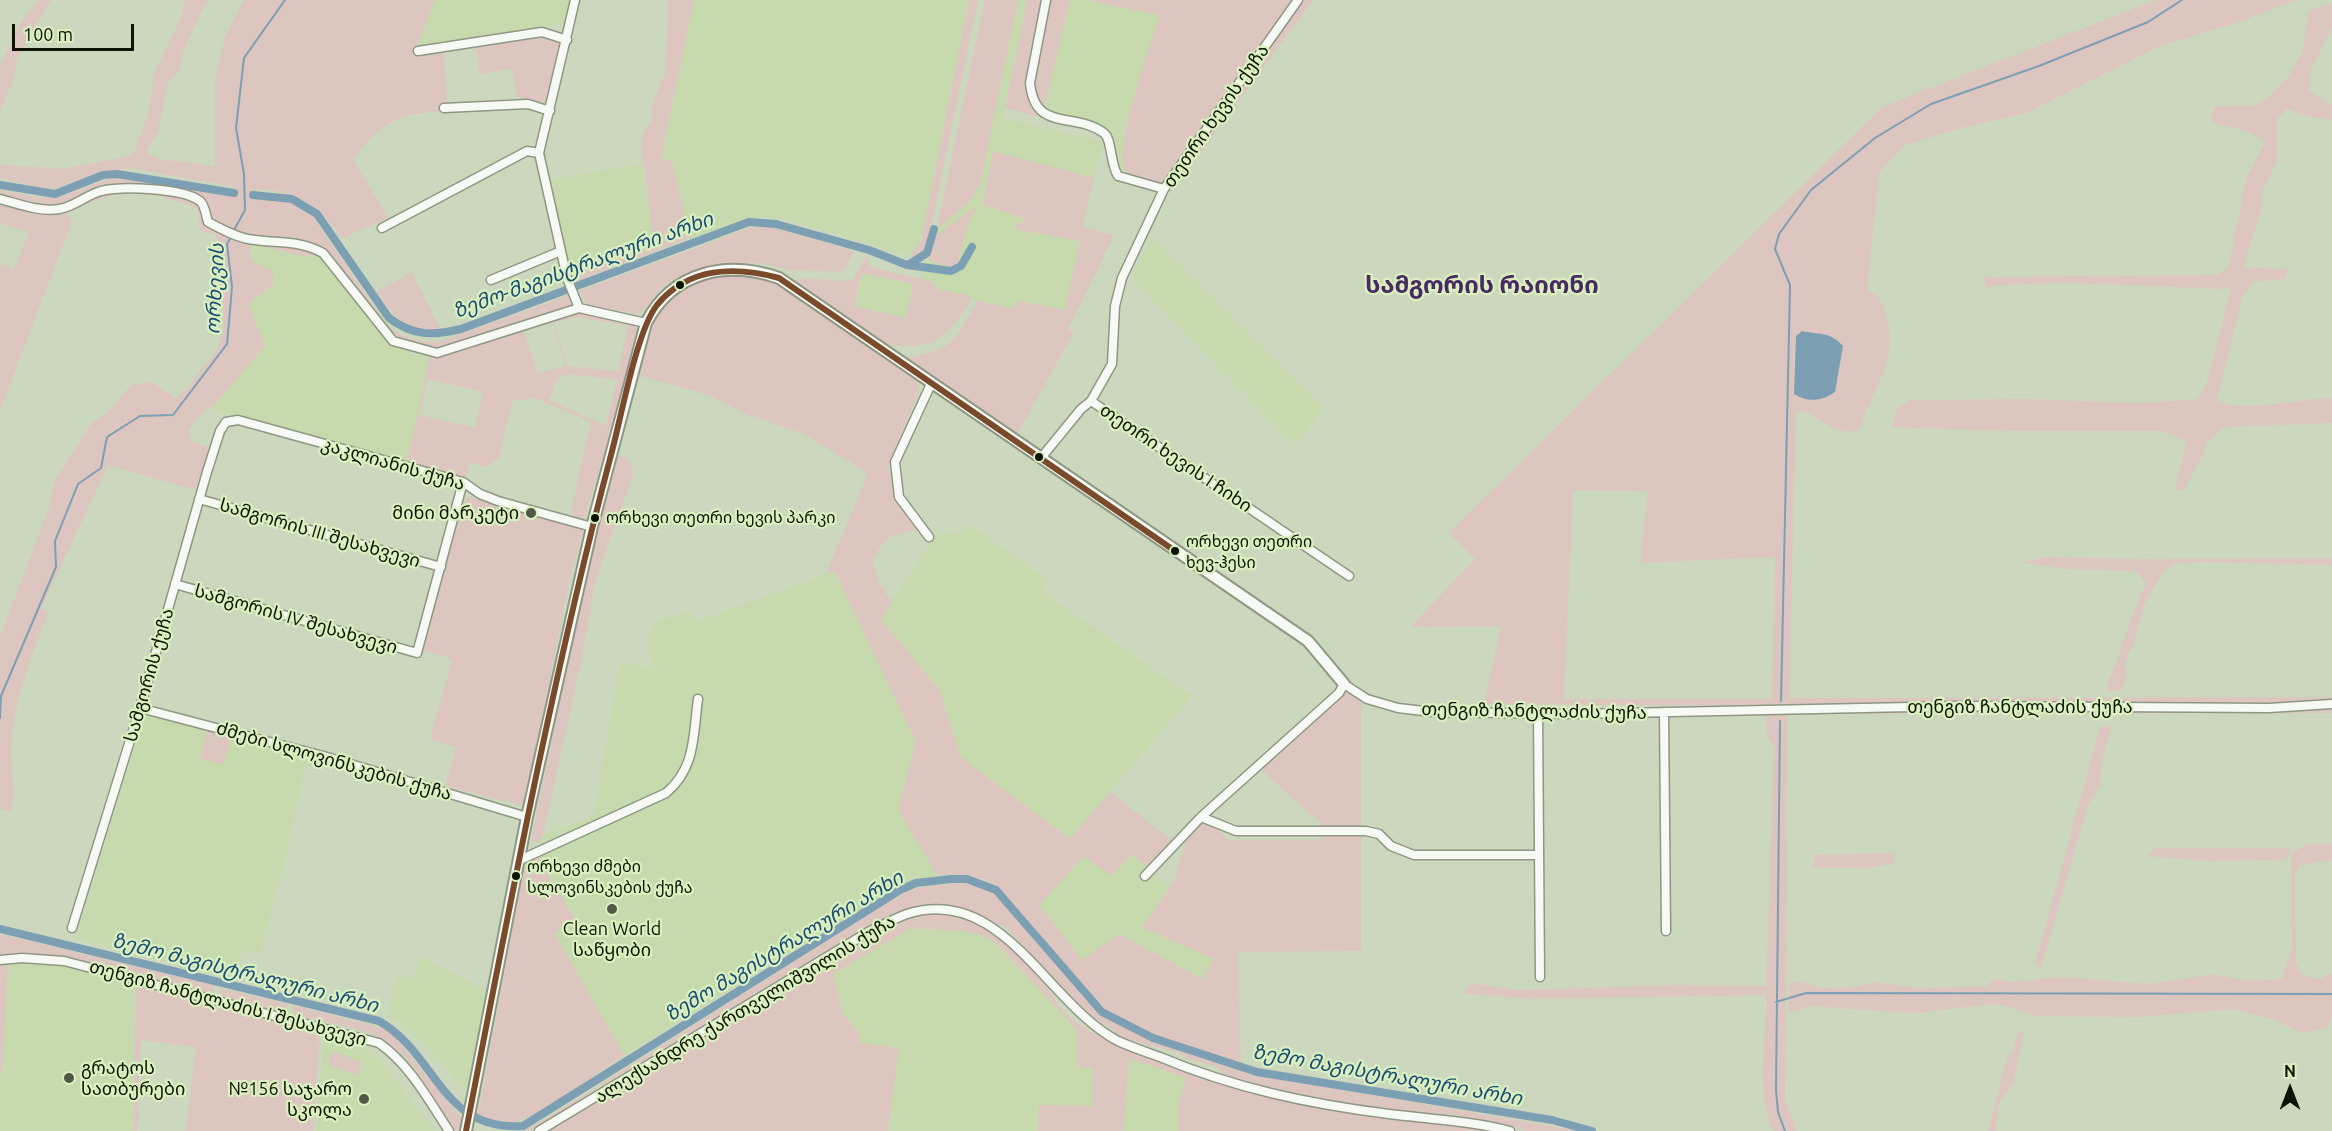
<!DOCTYPE html>
<html>
<head>
<meta charset="utf-8">
<style>
  body { margin:0 }
  #map { position:relative; width:2332px; height:1131px; overflow:hidden; background:#ccd8bd; font-family:Ubuntu,sans-serif }
  canvas { display:block }
  .north { position:absolute; left:2260px; top:1059px; width:60px; height:60px; -webkit-text-stroke:4px #daf0bf; paint-order:stroke; rotate:0deg; font-size:16px; font-weight:700; line-height:24px; text-align:center; color:#0d1404 }
  .north::after { content:''; display:block; margin:auto; width:21px; height:27px; background:#0d1404; clip-path:polygon(50% 0,100% 100%,50% 72%,0 100%) }
  .scale { position:absolute; left:12px; top:24px; width:122px; height:27px; box-sizing:border-box; border:3px solid #0d1404; border-top:0; padding-left:8px; font-size:18px; line-height:21px; white-space:nowrap; color:#0d1404; -webkit-text-stroke:4px #daf0bf; paint-order:stroke }
</style>
</head>
<body>
<div id="map">
<canvas width="2332" height="1131"></canvas>
<div class="north">N</div>
<div class="scale">100 m</div>
</div>
<script>
const ctx = document.querySelector('canvas').getContext('2d');
ctx.lineJoin = 'round';
function fillPath(path, color) { ctx.fillStyle = color; ctx.fill(path, 'evenodd'); }
function trace(path, color, width, dash) { ctx.strokeStyle = color; ctx.lineWidth = width; ctx.lineCap = dash ? 'butt' : 'round'; ctx.setLineDash(dash || []); ctx.stroke(path); }
function drawText(font, color, halo, rows, align = 'center') {
  ctx.font = font + ' Ubuntu,"Noto Sans Georgian",sans-serif'; ctx.lineWidth = 4.5; ctx.setLineDash([]); ctx.textBaseline = 'middle'; ctx.strokeStyle = halo; ctx.fillStyle = color; for (const [text, x, y, turn = 0] of rows) {
    ctx.save(); ctx.translate(x, y); ctx.rotate((+turn || 0) * Math.PI / 180); ctx.textAlign = isNaN(turn) ? turn : align; if (halo) ctx.strokeText(text, 0, 0); ctx.fillText(text, 0, 0); ctx.restore();
  }
}
fillPath(new Path2D(`
  M435 0H570V13L567 23 416 46Z
  M694 0H969L921 240 910 256 784 219 763 217 744 220 690 238 672 161 661 160Z
  M1017 0H1027L1002 118 1102 141 1065 310 1017 301 1015 309 972 299 967 295 913 285 906 318 854 307 867 255 870 267 922 279 925 261 933 250 937 229 974 193Z
  M1070 0H1086L1161 15 1123 136 1132 177 1123 174 1115 164 1103 135 1042 118Z
  M642 164 653 236 608 255 570 264 549 180Z
  M1151 237 1324 408 1295 446 1132 279Z
  M250 244 308 257 318 253 387 340 409 354 430 356 407 462 208 409 215 404 265 346 248 304 273 285 251 261Z
  M969 524 1048 580 1042 592 1192 696 1070 839 973 767 960 755 940 691 881 619 935 534 962 533Z
  M835 571 916 742 898 810 937 875 900 885 624 1055 554 932 575 919 539 858 538 843 543 835 594 816 620 661 654 670 648 649 650 631 657 621 691 612 694 622Z
  M144 715 248 740 247 743 251 745 307 757 279 886 277 885 260 955 243 951 235 971 216 964 213 973 76 939Z
  M1132 854 1170 887 1142 927 1214 959 1202 979 1119 934 1082 960 1039 905 1085 856Z
  M911 928 963 930 994 941 1077 1031V1066L1093 1068 1092 1106 1039 1105 1037 1131H888L899 1048 860 1043 859 1033 843 1014 833 974Z
  M420 956 482 989 486 997 468 1084 464 1090 427 1047 387 1013 397 975 414 979Z
  M46 962 136 985 133 1131H0V1073L2 1072 8 963Z
  M324 1037 367 1050 379 1059 435 1131H316Z
  M1128 1057 1186 1078 1178 1104V1131H1123Z`), '#c6daae');
fillPath(new Path2D(`
  M39 0H51L17 58 14 77 0 113V66L22 20Z
  M185 0H207L183 52 179 70 168 82 158 132 146 152 158 159 215 166V78L225 37 244 0H435L417 46 443 44 448 111C399 112 384 121 353 159L388 218 342 238C316 204 300 192 257 189L252 198C275 199 292 199 311 213L387 326C404 337 418 343 438 342L569 295 573 303 571 307 539 315 437 350 417 347 393 336 326 250 308 257 250 244 251 261 273 271V285L248 304 265 346 215 404 198 416 189 430 190 441 210 448 195 490 108 465 41 609 49 612C31 655 14 700 11 747 10 770 18 790 10 812L0 809V637L50 505 54 482 91 424 115 406 128 388 136 384 152 382 176 398C187 391 193 381 200 371 206 364 213 357 217 349 234 313 213 271 216 234L200 231 197 208C134 186 127 188 65 212L72 221 0 411V264L14 270 29 232 0 223V190L42 198 63 196 113 177 226 195H235L236 187 130 168 93 175 60 187 44 189 0 178V165L65 169 133 155 149 111 154 74 181 18Z
  M668 0H694L661 159 672 161 690 238 575 282 570 264 608 255 653 236 641 146 643 134 652 121 651 107 666 70Z
  M969 0H978L929 237 925 251 917 257 910 256 921 240Z
  M985 0H1018L980 184 970 201 937 229Z
  M1027 0H1070L1042 118 1005 108Z
  M1086 0H1313L1176 186C1163 183 1136 183 1127 172 1110 151 1152 43 1160 15Z
  M2156 0H2296L2242 21 2157 47 2027 113 1965 127 1904 145 1879 173 1867 291 1878 296C1907 355 1876 376 1860 430 1830 438 1823 413 1796 410L1789 698 2332 697V713L1787 714 1786 1102 1797 1131H1774C1754 1095 1767 1035 1766 995L1527 999 1464 993 1471 983 1520 990 1676 985 1766 986 1774 746C1762 730 1769 723 1763 706L1484 704 1501 626 1410 627 1475 559 1449 533 1882 107ZM1573 490 1648 491 1640 563 1775 557 1772 699H1564Z
  M2332 3V28L2311 69 2309 91 2332 105V120L2305 116 2287 109 2277 119V160L2262 193V208L2243 267 2288 269 2284 279 2253 282 2242 298 2217 402C2255 412 2293 399 2332 398V423L2225 427 2206 442 2202 457 2184 490 2175 491 2187 440 2161 431H2008L1891 427 1898 408 1912 400 2025 399 2144 403 2197 399 2206 386 2231 289C2149 288 2067 278 1985 287V277L2217 275 2228 268 2246 179 2265 142C2244 126 2233 131 2210 121L2215 106H2253L2269 97 2288 77 2302 52 2309 10Z
  M542 36C548 37 556 38 559 44 565 55 551 90 548 102L518 100 512 69 479 74 476 47Z
  M993 151 1094 178 1082 226 1114 236 1068 329 1074 332 1015 438 905 358C953 351 955 341 977 301L1015 309 1017 301 1065 310 1080 241 1015 229 1016 222 1022 224 1023 218 983 205Z
  M977 205 968 224 957 264 950 267 928 260 935 236Z
  M768 226 854 251 846 268 838 272 791 270 758 263 731 264 702 269 665 284 640 314 588 306 579 291 749 228Z
  M867 255 870 267 931 281 938 290 967 295 972 299C946 338 935 351 886 344L794 282C810 273 834 285 853 279ZM862 273 913 284 906 318 854 306Z
  M412 272 441 330C406 334 396 318 376 292Z
  M732 273 755 274 775 281 914 377 919 385 918 394 888 467 895 501 920 529C892 535 886 533 873 560L878 581 892 602 881 619 940 691 960 755 973 767 1070 839 1110 792 1171 840 1147 867 1132 854 1111 876 1084 856 1039 905 1082 960 1119 934 1202 979 1214 959 1142 927 1176 879 1175 874 1187 839 1207 817 1228 840H1321V823L1260 769 1344 692H1350L1362 702V951L1238 952 1241 1064 1166 1040 1107 1011 995 885 983 879 956 875V883H972L992 891 1103 1015 1141 1036 1255 1075 1579 1131H1527L1452 1114 1431 1116 1379 1110 1247 1083 1228 1076 1214 1066 1187 1059 1176 1052 1124 1039 1077 1005 1006 927 947 906 929 905 912 907 848 938 710 1022 684 1040 663 1049 624 1075 600 1086 560 1115 531 1130 520 1131 539 1123 889 901 916 888 950 884V875H937L898 810 916 742 835 572 826 573 868 473 804 434 746 414 711 396 641 376 649 324 671 296 699 282Z
  M576 313 639 324 605 452 583 520 575 519 571 510 591 422 534 398 512 401 499 459 485 467 470 462 465 478 407 462 430 356H439L523 329 538 373 565 366 552 320ZM577 317 628 326 618 371 567 366 554 323ZM569 374 617 380 606 426 549 400 558 377ZM428 379 483 392 475 428 419 415Z
  M618 455 629 460 634 472 595 582 583 653 543 835 538 843 531 839 586 580Z
  M471 497 584 528 569 580 526 806 445 786 456 748 430 739 452 659 423 651 443 573 448 568 445 563 465 499Z
  M2044 557 2145 559 2332 558V565L2201 562 2173 564 2163 571 2144 605 2134 643 2125 662 2126 679 2121 690 2107 691C2107 679 2112 674 2116 664 2125 636 2134 609 2146 583L2136 571 2067 569 2023 563Z
  M2112 726 2102 760 2100 785 2088 805 2041 968 2035 964 2100 727Z
  M207 731 231 736 224 764 200 759Z
  M2308 843 2332 844V860L2299 865 2295 875 2296 963 2302 975 2319 979 2332 973V1015L2327 1028 2301 1033 2275 1020 2233 1009 2140 1017 2037 1016 2006 1006 1992 1004 1915 1013 1809 1006 1789 1013V984L1797 981 1821 988 1854 987 1874 982 1922 988 1987 986 1993 979 2012 982 2061 977 2150 984 2213 974 2246 981 2282 979 2292 948 2291 854Z
  M2155 848H2291L2287 858 2281 860 2206 861 2147 856Z
  M1895 853 1893 864 1867 868H1813L1815 855Z
  M539 858 575 919 554 933 624 1055C594 1075 545 1116 511 1123 498 1126 487 1122 475 1118L481 1100 524 867 530 860Z
  M922 913C992 913 1030 960 1065 1014 1092 1036 1126 1049 1158 1061 1228 1089 1298 1107 1373 1117 1411 1122 1453 1121 1490 1131H1178V1104L1186 1078 1129 1058 1123 1131H1037L1039 1105 1092 1106 1093 1068 1077 1067V1030L994 941 973 932 911 928 833 974 843 1014 859 1033 860 1043 899 1048 888 1131H547L902 919Z
  M0 934 215 985 213 992 206 995 63 955 0 956Z
  M8 963 2 1073H0V964Z
  M136 985 320 1031 313 1131H186L196 1047 141 1040 138 1131H133Z
  M221 988 287 1004 286 1011 281 1013 221 999Z
  M293 1005 389 1030 464 1121 463 1131H455C435 1101 413 1055 380 1038 354 1025 322 1022 294 1016Z
  M2018 1031 2024 1032 2014 1081 1999 1103 1996 1131H1988L2007 1059 2014 1047Z
  M333 1052 362 1062 357 1076 330 1065 328 1059Z`), '#ddc6bf');
fillPath(new Path2D(`
  M1802 331C1819 335 1830 331 1843 346L1835 392C1822 401 1808 403 1794 394L1796 336Z`), '#7c9fb4');
trace(new Path2D(`
  M233 232 245 210 244 174 236 128 244 58 285 0
  M1781 701 1790 285 1775 249 1779 234 1811 190 1875 138 1931 104 2039 66 2148 22 2182 0
  M0 718 1 696 56 567 55 541 78 484 101 468 107 437 140 416 173 415 227 344 232 287 227 244 231 237
  M1780 721 1776 1090 1778 1112 1785 1131
  M1776 1002 1806 993 2332 994`), '#7c9fb4', 2);
trace(new Path2D(`
  M0 185 55 194 103 175 117 174 234 193
  M253 195 292 199 317 214 389 318C413 336 432 336 461 329L749 222 776 224 869 250 907 265 951 271 961 266 972 247
  M908 265 927 253 934 229
  M0 929 379 1021C438 1055 440 1131 523 1126L900 890 916 883 951 879H967L996 890 1102 1012 1153 1038 1257 1072 1552 1120 1592 1131`), '#7c9fb4', 8);
const minor = new Path2D(`
  M575 0 539 153 567 278 579 308
  M1046 0 1030 83C1035 133 1074 111 1104 133 1112 139 1110 164 1118 176L1164 189
  M418 51 542 32 567 40
  M444 108 528 104 550 111
  M0 199C19 204 39 212 59 209 74 207 86 195 101 191 122 186 183 188 200 201 205 205 206 216 208 222 221 229 234 236 248 239 275 244 298 239 323 253L393 341 437 353 579 308 646 323
  M382 228 527 151 539 153
  M491 280 561 251
  M1091 401 1349 576
  M1041 458 1081 409 1091 401 1112 364 1115 306 1122 278 1164 189 1298 0
  M199 499 441 567
  M929 537 899 497 895 462 931 384
  M175 584 417 653 463 482
  M140 708 327 757 527 817
  M1664 712 1666 931
  M1538 713 1540 977
  M1201 817 1236 831H1366L1379 834 1391 846 1414 855H1539
  M520 860 666 793C696 768 693 735 698 699
  M1145 876 1201 817 1339 693 1344 684 1367 699 1398 708 1432 712 1575 714 1959 706 2269 708 2332 704
  M72 928 140 708 207 472 220 431 226 422 238 420 463 482 480 494 498 501 592 527
  M0 960 22 958 64 961 379 1043C410 1065 428 1099 449 1131
  M539 1131 870 931C882 926 895 918 907 914 1003 884 1047 1004 1118 1041 1131 1047 1146 1052 1160 1057 1234 1088 1309 1104 1389 1114 1429 1119 1471 1121 1510 1131`);
const tertiary = new Path2D(`
  M466 1131 527 817 592 527 646 323C673 271 727 260 779 278L1308 641 1344 684`);
trace(minor, '#8e9783', 11);
trace(tertiary, '#8e9783', 14);
trace(minor, '#f7f9f5', 8);
trace(tertiary, '#f7f9f5', 10);
trace(new Path2D(`
  M466 1131C510 905 552 678 611 455 621 419 636 332 657 305 688 267 735 266 779 278L1175 551`), '#7a4b2a', 6);
for (const [x, y, r, color] of [
  [680,285,5,"#0d1404"],
  [1039,457,5,"#0d1404"],
  [531,513,6,"#505945"],
  [595,518,5,"#0d1404"],
  [1175,551,5,"#0d1404"],
  [516,876,5,"#0d1404"],
  [612,909,6,"#505945"],
  [69,1078,6,"#505945"],
  [364,1099,6,"#505945"]
]) { const dot = new Path2D(); dot.arc(x, y, r, 0, 2 * Math.PI); ctx.fillStyle = color; ctx.fill(dot); trace(dot, '#daf0bf', 2); }
drawText('16px', '#0d1404', '#daf0bf', [
  ["ორხევი თეთრი ხევის პარკი",606,518],
  ["ორხევი თეთრი",1186,542],
  ["ხევ-ჰესი",1186,563],
  ["ორხევი ძმები",527,867],
  ["სლოვინსკების ქუჩა",527,888]
], 'left');
drawText('18px', '#0d1404', '#daf0bf', [
  ["თეთრი ხევის ქუჩა",1216,116,-55],
  ["თეთრი ხევის I ჩიხი",1176,458,34],
  ["კაკლიანის ქუჩა",393,464,16],
  ["სამგორის III შესახვევი",320,533,16],
  ["სამგორის IV შესახვევი",296,619,16],
  ["სამგორის ქუჩა",149,675,-74],
  ["თენგიზ ჩანტლაძის ქუჩა",2020,707],
  ["თენგიზ ჩანტლაძის ქუჩა",1534,711,1],
  ["ძმები სლოვინსკების ქუჩა",334,761,16],
  ["თენგიზ ჩანტლაძის I შესახვევი",228,1003,15],
  ["ალექსანდრე ქართველიშვილის ქუჩა",745,1009,-31]
]);
drawText('18px', '#0d1404', '#daf0bf', [
  ["მინი მარკეტი",519,513],
  ["Clean World",612,929,"center"],
  ["საწყობი",612,950,"center"],
  ["გრატოს",81,1068,"left"],
  ["სათბურები",81,1089,"left"],
  ["№156 საჯარო",352,1089],
  ["სკოლა",352,1110]
], 'right');
drawText('italic 20px', '#194c76', '#daf0bf', [
  ["ზემო-მაგისტრალური არხი",583,265,-20],
  ["ორხევის",215,289,-87],
  ["ზემო მაგისტრალური არხი",784,946,-31],
  ["ზემო მაგისტრალური არხი",245,973,14],
  ["ზემო მაგისტრალური არხი",1387,1075,10]
]);
drawText('bold 24px', '#492a63', '#daf0bf', [
  ["სამგორის რაიონი",1482,285]
]);
</script>
</body>
</html>
